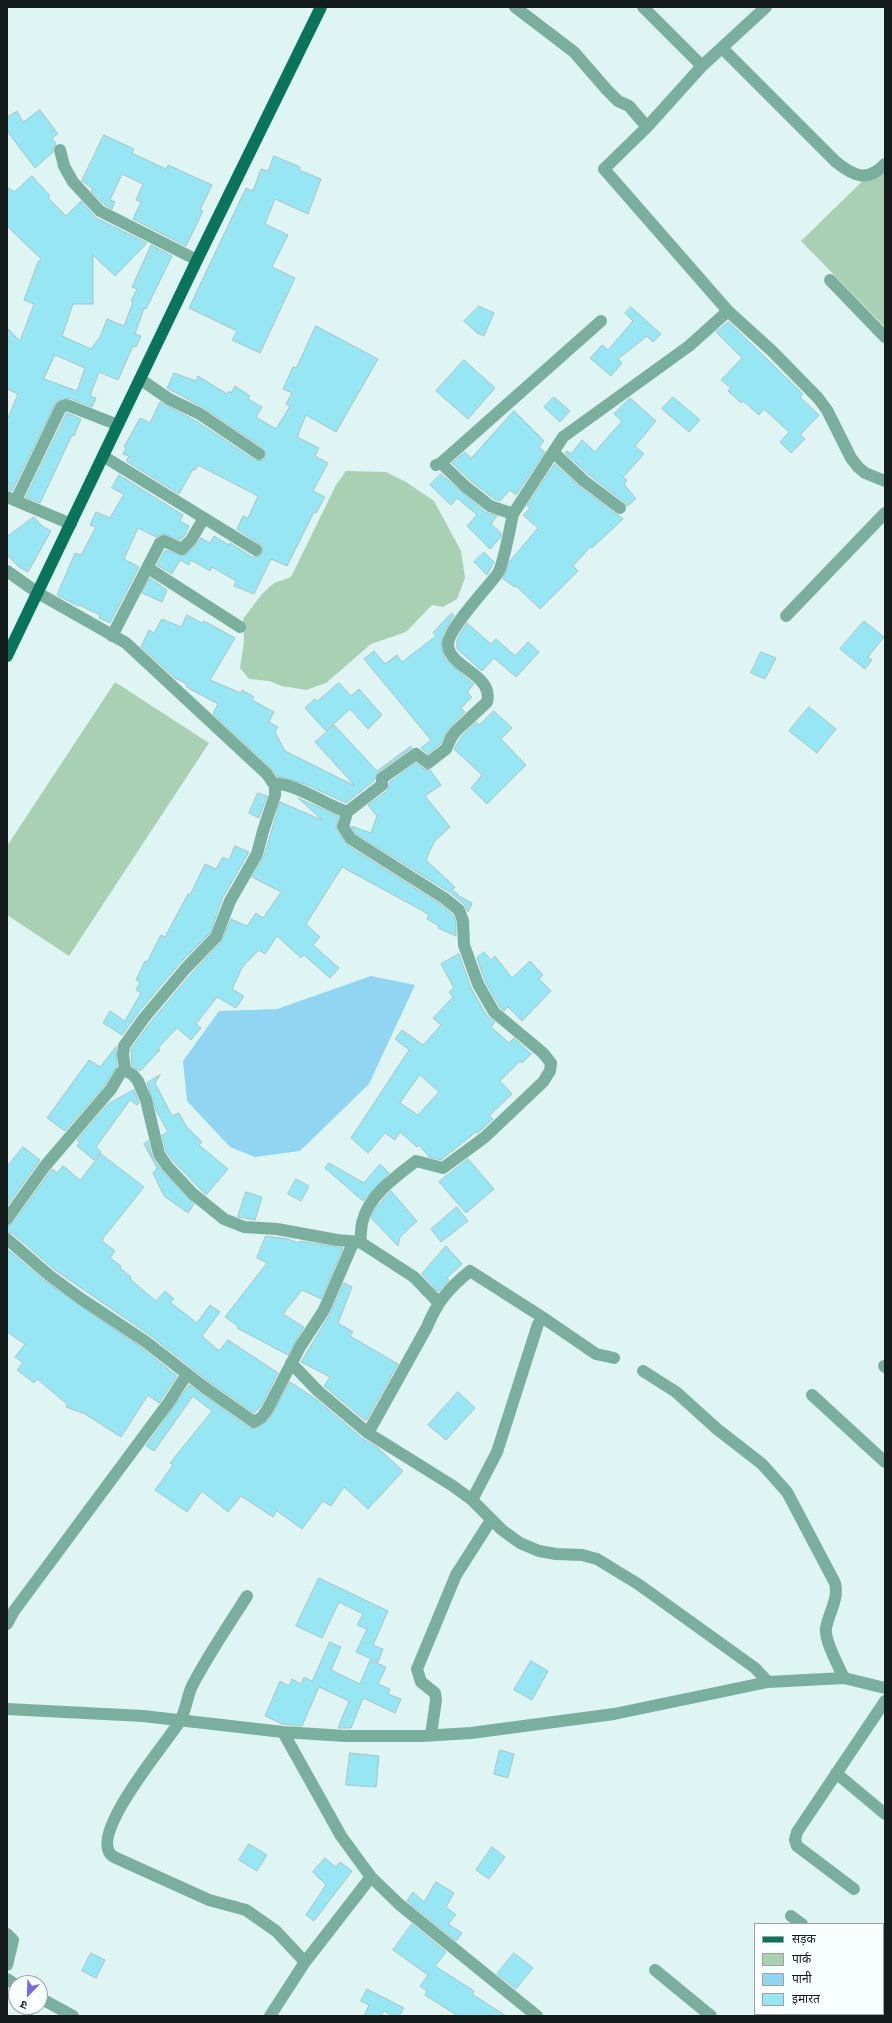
<!DOCTYPE html>
<html>
<head>
<meta charset="utf-8">
<style>
  body { margin:0 }
  #map { position:relative; width:892px; height:2023px; overflow:hidden; background:#def5f3; font-family:Cabin,"Noto Sans Devanagari",sans-serif }
  canvas { display:block }
  .frame { position:absolute; inset:0; border:8px solid #131b1b; pointer-events:none }
  .legend { position:absolute; left:754px; top:1923px; width:130px; height:92px; box-sizing:border-box; background:#f9fefe; border:1px solid #9da3a3; margin:0; padding:5px 7px; list-style:none; font-size:12px; color:#131b1b }
  .legend li { display:flex; align-items:center; gap:8px; height:20px }
  .legend b { width:20px; border:1px solid #9da3a3 }
  .north { position:absolute; left:8px; top:1975px; width:40px; height:40px; box-sizing:border-box; background:#f9fefe; border:1px solid #9da3a3; border-radius:50%; rotate:203deg; font-size:11px; font-weight:700; line-height:16px; text-align:center; color:#131b1b }
  .north::after { content:''; display:block; margin:auto; width:14px; height:18px; background:#766ae5; clip-path:polygon(50% 0,100% 100%,50% 72%,0 100%) }
</style>
</head>
<body>
<div id="map">
<canvas width="892" height="2023"></canvas>
<div class="frame"></div>
<ul class="legend">
<li><b style="height:5px;background:#09745b"></b>सड़क</li>
<li><b style="height:11px;background:#a9d0b2"></b>पार्क</li>
<li><b style="height:11px;background:#91d5f3"></b>पानी</li>
<li><b style="height:11px;background:#96e6f3"></b>इमारत</li>
</ul>
<div class="north">उ</div>
</div>
<script>
const ctx = document.querySelector('canvas').getContext('2d');
ctx.lineJoin = 'round';
function fillPath(path, color) { ctx.fillStyle = color; ctx.fill(path, 'evenodd'); }
function trace(path, color, width, dash) { ctx.strokeStyle = color; ctx.lineWidth = width; ctx.lineCap = dash ? 'butt' : 'round'; ctx.setLineDash(dash || []); ctx.stroke(path); }
fillPath(new Path2D(`
  M885 159V327L801 241Z
  M346 471 386 472 406 482 434 501 461 551 465 578 457 599 443 607 432 605 406 632 371 644 326 683 306 690 282 686 269 681 249 679 240 668 244 641 243 619 262 594 274 583 291 577 336 485Z
  M115 682 209 743 69 956 7 915V846Z`), '#a9d0b2');
fillPath(new Path2D(`
  M371 976 415 985 369 1084 300 1151 255 1157 230 1147 187 1101 183 1061 219 1011 277 1009Z`), '#91d5f3');
const building = new Path2D(`
  M40 110 58 134 52 138 56 144 53 148V152L35 168 7 131V117L17 111 23 122Z
  M104 135 134 149 132 153 166 169 168 165 212 185 200 210 203 211 186 246 133 219 141 202 136 200 143 184 122 174 110 200 115 202 112 209 105 205 91 191 93 189 82 181Z
  M274 156 300 167 299 170 321 179 308 214 275 199 265 224 288 235 272 267 295 278 260 353 232 340 237 331 189 308 246 188 253 191 261 169 268 171Z
  M32 176 50 196 48 198 66 216 81 201 96 218 147 243 115 276 93 255V304H73L62 336 91 349 100 337 107 319 124 326 133 302 131 301 137 289 132 287 151 245 172 256 146 309 144 308 135 334 141 336 136 347 133 346 118 380 99 372 90 396 96 398 92 407 69 398 56 402 12 491 7 489V420L18 394 7 389V328L20 341 34 304 24 300 38 262 41 259 7 226V187L14 192ZM55 355 85 368 77 391 44 379Z
  M479 306 494 313 484 336 477 333 464 321Z
  M631 307 661 334 653 342 647 336 618 359 622 363 611 376 590 358 602 345 608 350 633 321 625 313Z
  M729 322 803 394 800 397 819 415 800 435 805 439 791 453 780 442 789 432 764 409 759 415 743 401 741 403 728 391 731 388 721 380 742 358 716 332Z
  M316 326 378 359 336 432 306 415 297 437 319 448 315 456 328 463 313 491 325 497 316 513 314 512 287 566 271 559 254 594 234 586 236 581 212 567 210 571 191 560 189 565 180 560 172 574 157 565 165 550 184 556 196 545 201 538 210 543 214 536 229 545 230 543 252 557 260 556 263 551 262 546 237 529 243 516 248 518 258 496 198 465 195 470 193 469 179 494 126 461 129 456 123 454 126 448 124 447 140 418 150 423 160 402 196 421 255 460 263 461 266 454 263 448 204 408 167 388 174 373 196 381 198 376 227 394 229 391 231 393 235 386 250 396 248 399 262 407 256 417 276 429 290 406 286 404 292 393 283 389 293 367 296 368Z
  M464 360 495 388 468 419 436 391Z
  M554 397 570 411 560 422 544 407Z
  M673 397 700 420 689 432 662 409Z
  M630 398 656 421 635 446 644 454 623 477 627 480 624 484 636 499 627 506 624 502 589 475 565 453 567 451 571 454 582 440 595 452 622 421 614 414Z
  M514 411 544 441 539 447 545 452 516 495 510 490 500 501 494 499 471 481 452 463 465 452 471 458Z
  M67 413 81 419 74 436 72 435 40 503 26 497Z
  M555 464 580 487 623 519 592 548 590 547 573 566 578 571 540 609 516 586 515 587 503 579 510 561 538 528 523 515 530 508 527 506Z
  M441 474 485 512 497 516 491 524 501 533V537L490 549 467 526 477 515 457 498 451 505 430 485Z
  M119 475 183 515 180 521 189 526 185 535 180 540 164 534 156 537 138 528 124 559 139 567 110 623 99 618 100 615 79 605 78 606 57 595 75 553 81 555 96 527 90 525 96 512 110 518 124 494 112 488Z
  M34 517 42 526 51 531 28 572 19 567 7 555V537Z
  M484 552 494 562 487 575 474 562Z
  M150 578 167 590 162 602 142 593Z
  M452 613 454 615 443 634 441 647 444 657 450 664 474 684 467 692 472 697 461 708 465 712 450 727 440 744 428 754 421 748 431 740 364 659 374 651 385 664 397 655 402 662 436 636 433 633Z
  M187 615 202 623 204 621 235 638 210 680 241 693 242 690 254 697 252 700 274 712 269 722 278 727 275 732 285 751 355 786 315 742 334 725 377 771 411 746 412 748 378 772 374 781 346 803 305 784 277 776 272 769 213 714 218 704 188 688 185 683 175 678 141 647 149 630 154 633 162 619 181 627Z
  M864 621 884 637 868 657 872 660 865 669 840 649Z
  M467 623 491 644 496 639 515 656 528 642 539 652 516 677 494 658 482 671 457 649V640Z
  M761 652 776 658 765 679 751 673Z
  M339 683 351 696 359 689 382 715 368 729 350 709 326 731 305 708 315 699 317 701Z
  M809 707 836 729 817 753 789 731Z
  M494 711 512 728 501 739 526 765 487 804 471 788 482 775 454 749 462 736 476 722 479 725Z
  M416 763 424 769 430 770 441 785 425 796 450 827 434 842 426 860 455 887 452 890 458 894 457 895 472 903 468 912 464 904 449 892 356 834 351 826 371 833 377 816 368 805 387 791 390 782Z
  M258 793 267 796 259 818 249 813Z
  M298 798 338 816 336 829 347 845 440 904 453 915 456 922V936L438 928 439 926 427 919 429 915 423 911 342 867 306 924 320 937 313 945 339 968 330 978 304 955 301 958 277 936 265 954 259 950 243 966 232 989 244 996 236 1008 217 997 196 1024 201 1028 191 1040 177 1028 158 1048 160 1050 140 1071 132 1066 131 1049 150 1023 192 973 221 942 231 919 247 926 256 913 263 918 281 892 252 877 264 856 280 802 322 820Z
  M235 846 249 852 223 897 210 933 180 963 138 1013 122 1035 103 1023 110 1011 125 1021 141 993 136 990 140 982 136 980 145 961 147 962 161 935 165 937 188 894 190 895 205 864 216 869 223 857 229 860Z
  M484 952 491 960 495 956 512 978 530 961 543 975 539 979 551 991 522 1021 508 1007 504 1011 500 1007 485 981 477 958Z
  M459 954 471 988 487 1016 495 1022 491 1027 509 1043 514 1038 531 1054 522 1063 520 1061 500 1081 512 1094 489 1116 493 1119 480 1131 478 1133 476 1132 441 1160 429 1157 419 1145 417 1147 400 1132 395 1140 385 1133 368 1153 351 1138 409 1050 395 1039 402 1030 423 1045 441 1025 433 1018 453 997 449 992 454 988 441 964ZM420 1075 439 1092 418 1115 400 1103Z
  M116 1047 117 1066 105 1085 65 1131 47 1118 89 1060 100 1067Z
  M160 1075 155 1083 172 1116 179 1113 186 1126 202 1142 199 1145 228 1169 206 1195 173 1161 166 1151 162 1135 168 1132 156 1110 147 1083Z
  M134 1090 139 1103 137 1105 130 1100 96 1147 101 1152 94 1160 77 1146 80 1142 77 1140 108 1104Z
  M148 1141 152 1156 161 1170 194 1204 188 1213 164 1196 153 1173 157 1168 144 1144Z
  M23 1147 40 1160 7 1206V1167Z
  M101 1154 144 1187 104 1237 102 1241 115 1251 110 1258 121 1266 120 1268 131 1277 130 1279 156 1301 165 1291 174 1299 170 1302 197 1323 210 1305 220 1312 202 1336 219 1351 228 1340 278 1373 261 1406 254 1413 208 1381 151 1336 55 1270 12 1233 7 1232V1226L13 1223 52 1169 57 1173 63 1166 80 1180Z
  M468 1159 494 1189 466 1213 439 1182Z
  M329 1163 364 1183 380 1164 389 1173 363 1201 325 1168Z
  M296 1179 309 1186 301 1201 288 1194Z
  M391 1191 417 1221 400 1237 398 1246 371 1218 376 1208Z
  M246 1192 262 1197 255 1220 238 1217Z
  M457 1207 468 1221 441 1242 431 1229Z
  M266 1236 288 1239 299 1243 300 1241 343 1248 321 1299 302 1290 283 1314 304 1327 288 1355 237 1328 239 1327 225 1317 267 1263 257 1258Z
  M446 1246 462 1264 447 1278 449 1280 438 1292 422 1274Z
  M7 1249 46 1282 142 1348 177 1376 159 1403 148 1395 121 1437 85 1414 66 1407 67 1404 37 1379 34 1383 17 1370 23 1363 15 1357 25 1344 7 1332Z
  M344 1283 352 1287 338 1323 353 1332 350 1336 398 1364 366 1421 324 1386 330 1377 301 1362 330 1314Z
  M290 1382 316 1399 363 1439 377 1447 403 1471 368 1509 344 1487 331 1506 323 1501 302 1529 277 1511 273 1517 241 1496 228 1512 202 1491 187 1512 155 1490 173 1465 170 1463 212 1411 193 1396 154 1451 146 1446 189 1385 250 1428 254 1429 268 1421Z
  M458 1392 475 1408 446 1440 428 1425Z
  M319 1578 388 1611 373 1645 383 1649 378 1662 356 1652 367 1629 357 1625 363 1614 339 1602 322 1638 296 1626Z
  M330 1642 341 1647 331 1670 360 1684 370 1660 386 1667 378 1684 390 1689 388 1694 401 1699 395 1713 363 1698 351 1728H338L349 1701 319 1687 302 1726 282 1724 265 1716 280 1681 289 1686 292 1679 301 1684 304 1677 312 1681Z
  M531 1661 548 1671 532 1700 514 1690Z
  M500 1750 514 1754 508 1778 494 1774Z
  M350 1753 379 1756 376 1787 346 1785Z
  M249 1844 267 1855 257 1871 239 1860Z
  M492 1847 505 1857 489 1879 476 1870Z
  M325 1858 336 1867 340 1862 352 1871 314 1921 306 1915 326 1885 313 1872Z
  M436 1882 454 1893 446 1907 456 1915 448 1924 462 1933 456 1941 407 1901 413 1892 424 1902Z
  M412 1924 446 1952 435 1966 474 1991 472 1994 506 2016H458L425 1995 427 1991 420 1986 428 1975 393 1950Z
  M91 1953 105 1960 96 1978 82 1971Z
  M514 1953 533 1968 516 1989 497 1974Z
  M367 1989 404 2008 399 2016H393L384 2011 381 2016H364L369 2005 361 2001Z`);
fillPath(building, '#96e6f3');
trace(building, '#acc2c6', 1);
trace(new Path2D(`
  M515 7 574 52 607 90 618 101 629 106 647 127 702 66 766 7
  M643 7 702 66
  M722 48 836 162C854 176 867 183 885 164
  M647 127 604 169 728 311
  M60 150 64 166 73 182 100 211 197 260
  M830 280 885 337
  M140 379 169 399 200 414 259 454
  M553 452 584 481 620 508
  M103 456 256 550
  M441 463 601 321
  M436 465 441 463 466 487 490 506 513 514 563 437 689 346 728 311 772 351 818 398 827 410 851 458 858 467 865 473 885 481
  M7 497 71 524
  M16 500 61 407 67 405 118 425
  M148 568 240 627
  M7 571 38 593 126 643 267 774 275 786V795L263 831 257 854 230 901 216 937 186 968 144 1018 124 1046 123 1054 125 1070
  M786 616 885 513
  M112 636 160 543 164 541 182 549 191 540 204 518
  M274 783C301 786 322 803 347 812L382 785V778L416 754 428 763 446 749 451 738 456 731 487 702C494 674 449 668 448 645 447 629 488 588 498 573 504 563 510 527 513 514
  M7 1219 45 1166 111 1089 121 1072 125 1070 133 1075 138 1081 146 1100 159 1154 167 1166 193 1194 224 1219 244 1227 277 1229 337 1240 360 1242 414 1277 439 1303
  M7 1239 50 1276 80 1298 146 1342 204 1387 254 1422 262 1417 267 1410 300 1347 324 1310 353 1243 360 1242C361 1236 361 1229 362 1223 368 1196 395 1177 416 1161L443 1168 485 1137 543 1082 550 1071 551 1063 543 1053 494 1012 478 984 464 945 463 921 459 910 444 898 351 839 343 827 347 812
  M291 1363 318 1391 368 1433 453 1486 472 1500 502 1530 520 1543 539 1551 556 1554 582 1555 597 1559 638 1584 755 1668 768 1682
  M884 1366 885 1367
  M643 1371 676 1392 717 1429 762 1464 787 1492 835 1583C839 1599 829 1612 826 1628 824 1640 839 1667 844 1678
  M812 1395 885 1462
  M368 1433 427 1327C437 1302 449 1288 470 1271L542 1317 596 1354 614 1358
  M472 1500 497 1452 538 1324
  M247 1596C228 1626 208 1655 192 1686 187 1697 186 1710 180 1721 169 1740 83 1839 114 1857L209 1900 246 1910 276 1931 305 1962
  M7 1624 14 1611 169 1402 187 1374
  M7 1709 143 1716 283 1732 345 1736H422L471 1733 614 1714 768 1682 844 1678 885 1688
  M283 1732 341 1836 371 1877 399 1904 537 2016
  M431 1735 436 1700 435 1693 421 1682 417 1669 456 1575 491 1520
  M836 1773 885 1814
  M854 1889 797 1846 795 1840 797 1832 885 1701
  M791 1916 802 1924
  M7 1934 13 1940 7 1965
  M655 1970 711 2016
  M7 1979 16 1985
  M883 1982 885 1983
  M40 1998 73 2016
  M883 2009 885 2007
  M270 2016 305 1962 371 1877`), '#7aaf9d', 12);
trace(new Path2D(`
  M7 656 197 260 321 7`), '#09745b', 12);
</script>
</body>
</html>
